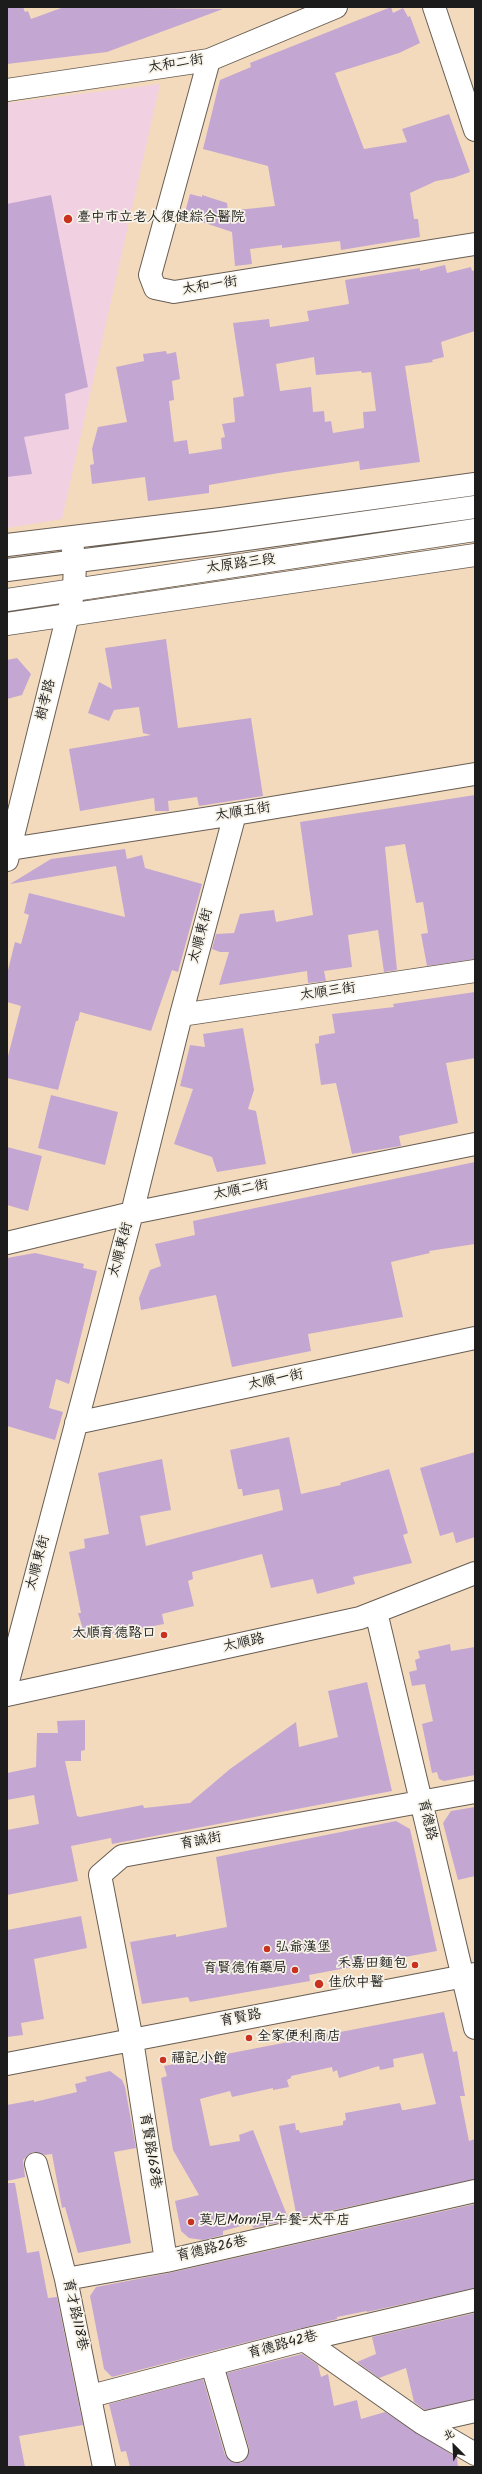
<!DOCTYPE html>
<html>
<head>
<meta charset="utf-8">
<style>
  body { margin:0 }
  #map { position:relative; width:482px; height:2474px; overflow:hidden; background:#f4dabc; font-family:Kalam,"LXGW WenKai TC",sans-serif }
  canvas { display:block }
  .frame { position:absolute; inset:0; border:8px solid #1c1c1c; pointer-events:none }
  .north { position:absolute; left:434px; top:2426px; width:40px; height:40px; -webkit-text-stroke:3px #f7f3e8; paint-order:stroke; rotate:336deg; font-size:11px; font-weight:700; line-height:16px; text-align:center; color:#1c1c1c }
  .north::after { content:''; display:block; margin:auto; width:14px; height:18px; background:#1c1c1c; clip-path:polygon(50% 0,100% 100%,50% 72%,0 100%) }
</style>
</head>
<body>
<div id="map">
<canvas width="482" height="2474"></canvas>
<div class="frame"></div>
<div class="north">北</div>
</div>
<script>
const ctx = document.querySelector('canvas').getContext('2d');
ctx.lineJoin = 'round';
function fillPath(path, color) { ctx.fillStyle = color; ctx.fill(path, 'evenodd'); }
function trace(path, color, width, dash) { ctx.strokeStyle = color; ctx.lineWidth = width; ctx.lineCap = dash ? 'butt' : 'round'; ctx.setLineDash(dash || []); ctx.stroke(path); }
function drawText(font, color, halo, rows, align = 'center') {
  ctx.font = font + ' Kalam,"LXGW WenKai TC",sans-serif'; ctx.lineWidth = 3.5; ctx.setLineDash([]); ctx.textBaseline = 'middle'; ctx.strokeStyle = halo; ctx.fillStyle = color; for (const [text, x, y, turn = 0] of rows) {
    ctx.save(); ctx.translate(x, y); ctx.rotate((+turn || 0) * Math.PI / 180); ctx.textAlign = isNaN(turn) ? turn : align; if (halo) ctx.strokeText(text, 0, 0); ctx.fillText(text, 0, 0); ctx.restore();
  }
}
fillPath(new Path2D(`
  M160 84 62 519 7 528V103Z`), '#f1d0e2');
fillPath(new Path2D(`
  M7 7H23L25 12 28 11 31 19 64 7 223 9 107 52 7 64Z
  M391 7 393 13 403 8 408 17 410 16 420 43 399 53 335 73 364 149 407 142 402 129 449 114 470 172 453 178 436 181 410 193 414 219H418L420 237 341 250 340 241 282 248V245L250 249 252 264 235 266 232 232 184 216 190 194 202 197V195L227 203 228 211 275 206 268 166 203 149 220 80 251 67 250 63Z
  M51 195 88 387 65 394 69 429 24 437 32 474 7 477V204Z
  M445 265 447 273 471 267 472 271 475 270V331L441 342 444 357 432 360 433 362 405 366 420 462 360 470 359 461 279 473 209 485V493L148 501 145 477 92 484 90 465 94 464 92 449 98 427 127 422 116 367 144 361 143 354 166 351 167 354 176 352 180 379 172 381 174 400 169 401 174 442 187 440 189 454 222 449 221 438 225 437 222 424 235 422 233 398 244 396 233 323 269 319 270 327 309 321 307 311 349 304 345 280 420 268V271ZM314 357 316 375 361 371 362 373 371 372 376 411 363 412 364 428 333 433 331 421 325 422 324 411 313 412 311 387 280 391 276 364Z
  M166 639 178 728 251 718 263 796 199 806 197 797 168 801 169 811H155L154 798 80 811 69 749 151 735 143 733 139 707 114 710 109 721 88 713 99 682 112 689 105 648Z
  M17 658 31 674 22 695 7 699V660Z
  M475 795V959L427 966 421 934 428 933 423 902 416 903 405 844 385 847 397 970 384 972 378 930 348 935 352 967 324 971 326 981 308 983 307 971 219 985 229 952H220L212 949 216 934 234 933 240 914 274 910 276 922 313 915 300 822Z
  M125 849 127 859 142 855 145 868 202 884 178 972 172 970 151 1031 80 1012 78 1021H76L58 1090 7 1078V1060L21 1006 7 1002V974L15 942 21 944 29 915 24 913 29 893 125 917 116 866 10 884 51 859Z
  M475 992V1058L446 1063 458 1123 399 1136 401 1146 352 1154 336 1083 321 1085 315 1044 319 1043V1036L335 1033 332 1014 394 1007 393 1004Z
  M243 1028 254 1090 248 1109 256 1111 266 1164 217 1172 212 1157 174 1144 193 1089 180 1086 190 1045 205 1047 203 1034Z
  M51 1095 118 1112 105 1165 38 1148Z
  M7 1147 42 1156 28 1211 7 1205Z
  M475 1162V1244L429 1251 430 1253 391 1262 403 1317 308 1334 311 1351 232 1367 216 1295 141 1310 139 1298 150 1270 161 1266 155 1244 195 1235 193 1221Z
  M35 1253 84 1264 83 1268 97 1271 69 1384 56 1379 49 1408 63 1412 55 1440 7 1426V1258Z
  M289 1437 301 1494 341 1485 340 1483 389 1469 408 1533 403 1535 412 1563 353 1577 355 1584 317 1594 313 1579 271 1588 262 1554 192 1572 193 1579 188 1581 194 1606 162 1614 164 1624 86 1639 78 1613H81L69 1552 85 1548 84 1539 109 1534 98 1473 162 1459 171 1510 140 1516 146 1546 283 1510 279 1489 243 1496 242 1489H238L230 1450Z
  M475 1452V1537L456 1543 453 1532 440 1536 420 1468Z
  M450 1644 451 1651 475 1647V1775L444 1781 439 1779 437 1772 432 1773 422 1724 433 1721 425 1684 412 1686 409 1672 417 1670 415 1660 420 1658 418 1651Z
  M367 1682 392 1791 112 1844 111 1838 71 1846 78 1881 7 1895V1830L39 1824 34 1795 7 1800V1773L36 1767 37 1733H58L57 1721 85 1720V1750L81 1751V1761H65L77 1816 80 1817 143 1805 144 1808 190 1803 230 1769 296 1722 299 1747 338 1737 328 1691Z
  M475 1807V1876L458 1880 443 1823 451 1811Z
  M396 1821 410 1829 437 1951 309 1975 310 1981 190 2002 188 1997 142 2004 130 1942 176 1934V1937L227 1927 216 1857Z
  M81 1916 87 1948 34 1959 44 2019 21 2023 23 2035 7 2037V1930Z
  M444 2012 453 2052 457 2051 465 2096H460L469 2141 475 2139V2179L253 2228 252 2223 223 2231V2235L203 2240 189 2238 181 2231 175 2201 199 2195 173 2150 161 2078 167 2076 164 2066ZM423 2053 436 2104 405 2110H402L400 2103 345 2113 346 2120 343 2121V2125L300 2133 299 2130H296L295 2123 279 2126 296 2213 287 2215 253 2130 239 2135 240 2141 210 2146 200 2099 230 2091 232 2097 273 2088V2090L289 2087 287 2080 291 2078V2076L332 2067 333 2072 337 2070 339 2078 379 2066 380 2070 394 2067 393 2059Z
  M110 2071 122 2080 125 2087 136 2148 114 2152 131 2243 78 2253 65 2207 62 2208 52 2154 45 2155 33 2152 28 2155 23 2160 25 2177 7 2181V2105L34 2100V2102L77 2092 75 2084 87 2081 85 2077Z
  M7 2183H15L27 2253 39 2251 48 2298 57 2297 83 2425 19 2436 25 2467H7Z
  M475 2204V2288L367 2312V2311L337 2317V2319L112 2377 104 2369 90 2296 96 2287 169 2273Z
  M475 2313V2399L425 2410 414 2402 406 2368 379 2378 357 2362 376 2354 372 2337Z
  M302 2354 318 2365 321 2377 328 2374 334 2406 357 2400 361 2419 385 2412 457 2458 458 2467H130L126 2451 121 2452 109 2404 203 2379 225 2455 234 2463H241L246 2459 249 2448 227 2373Z`), '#c3a7d2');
const minor = new Path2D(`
  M434 7 475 130
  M209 60 150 275 155 288 174 292 475 244
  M7 90 209 60 336 7
  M10 849 235 814 475 774
  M7 860 74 590 75 562 71 538
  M181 1015 475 971
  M7 1243 132 1213 475 1144
  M76 1423 475 1338
  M376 1612 475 2028
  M7 1685 132 1213 181 1015 235 814
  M7 1695 360 1618 475 1573
  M7 2064 475 1974
  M36 2164 66 2279 104 2467
  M166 2261 132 2040 100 1875 122 1856 475 1792
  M66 2279 166 2261 475 2191
  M304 2340 422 2423 475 2454
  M212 2365 237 2451
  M91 2396 304 2340 475 2300
  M422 2423 475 2411`);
const major = new Path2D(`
  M7 545 221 519 475 484
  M7 570 218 543 475 507
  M7 600 475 530
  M7 624 475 555`);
trace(minor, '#685e54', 24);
trace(major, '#685e54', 24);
trace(minor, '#fff', 22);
trace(major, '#fff', 22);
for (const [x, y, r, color] of [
  [68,219,5,"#c8321e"],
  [164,1635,4,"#c8321e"],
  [267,1949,4,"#c8321e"],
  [415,1965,4,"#c8321e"],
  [295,1970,4,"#c8321e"],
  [319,1984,5,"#c8321e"],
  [249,2038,4,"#c8321e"],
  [163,2060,4,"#c8321e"],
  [191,2222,4,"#c8321e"]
]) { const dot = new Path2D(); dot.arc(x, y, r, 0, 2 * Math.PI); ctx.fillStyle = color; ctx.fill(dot); trace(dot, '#f7f3e8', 1.5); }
drawText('14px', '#1c1c1c', '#f7f3e8', [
  ["太和二街",176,65,-9],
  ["太和一街",210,287,-9],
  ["太原路三段",241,565,-8],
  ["樹孝路",47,700,-76],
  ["太順五街",243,813,-9],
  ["太順東街",202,936,-75],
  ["太順三街",328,993,-8],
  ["太順二街",241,1191,-11],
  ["太順東街",122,1250,-75],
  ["太順一街",276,1381,-12],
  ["太順東街",39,1563,-75],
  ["太順路",244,1644,-12],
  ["育德路",426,1820,77],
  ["育誠街",201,1842,-10],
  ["育賢路",241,2019,-11],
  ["育賢路168巷",149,2151,81],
  ["育德路26巷",212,2250,-13],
  ["育才路118巷",74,2315,78],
  ["育德路42巷",283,2346,-15]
]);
drawText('14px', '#1c1c1c', '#f7f3e8', [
  ["臺中市立老人復健綜合醫院",77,219],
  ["太順育德路口",156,1635,"right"],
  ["弘爺漢堡",275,1949],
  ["禾嘉田麵包",407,1965,"right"],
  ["育賢德侑藥局",287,1970,"right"],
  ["佳欣中醫",328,1984],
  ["全家便利商店",257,2038],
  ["福記小館",171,2060],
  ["莫尼Morni早午餐-太平店",199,2222]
], 'left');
</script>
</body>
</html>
